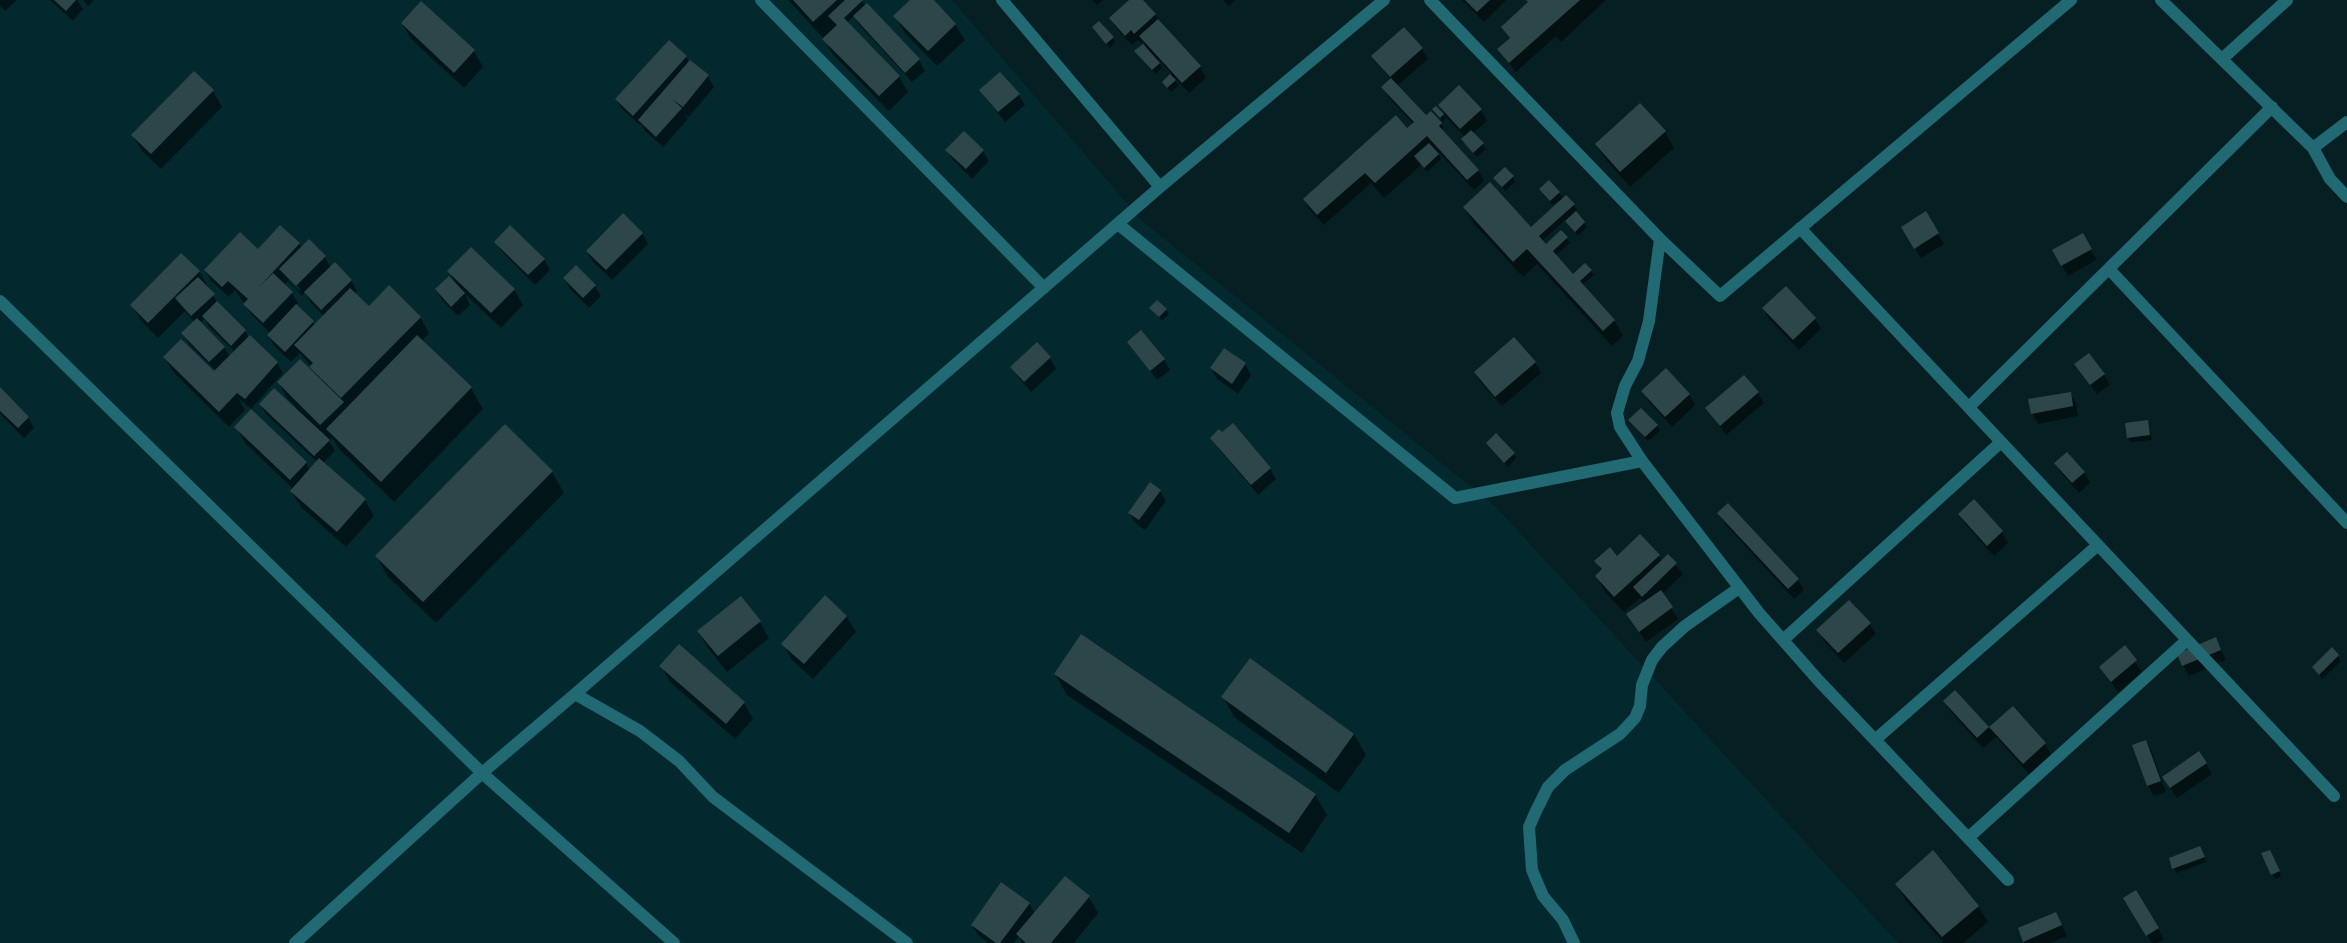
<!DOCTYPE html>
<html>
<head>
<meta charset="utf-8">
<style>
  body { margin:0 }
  canvas { display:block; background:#061f23 }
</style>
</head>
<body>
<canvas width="2347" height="943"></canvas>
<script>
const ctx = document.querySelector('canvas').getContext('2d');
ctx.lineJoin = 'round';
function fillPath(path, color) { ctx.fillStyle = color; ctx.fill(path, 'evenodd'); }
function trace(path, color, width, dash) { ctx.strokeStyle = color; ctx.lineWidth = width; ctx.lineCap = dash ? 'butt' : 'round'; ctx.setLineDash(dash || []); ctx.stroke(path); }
fillPath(new Path2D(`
  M0 0H952L1142 221 1496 507 1898 943H0Z`), '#03292e');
fillPath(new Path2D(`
  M0 0H17L5 11 0 6Z
  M50 0H77L83 9 73 21Z
  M83 0H94L88 6Z
  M788 0H860L919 60 925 71 912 82 860 26 854 16 847 23 899 76 908 92 889 111 833 55 824 39Z
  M912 0H932L955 24 965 40 937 66 904 32 895 16Z
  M1092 0H1103L1097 5Z
  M1131 0H1142L1200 67 1206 78 1189 93 1174 77 1178 86 1171 92 1163 82 1172 74 1158 59 1162 68 1156 74 1139 56 1148 50 1143 41 1141 43 1138 40 1132 45 1117 29 1111 18Z
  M1223 0H1235L1229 6Z
  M1462 0H1506L1484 22Z
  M1527 0H1606L1561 42 1556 36 1516 72 1499 50 1510 40 1502 27 1529 3Z
  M421 3 474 51 483 67 464 88 411 39 402 23Z
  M1093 28 1113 37 1115 42 1110 48Z
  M669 42 686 57 690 63 708 76 714 87 689 117 684 114 688 119 663 147 645 131 641 124 640 125 622 109 616 99Z
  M1422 48 1428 59 1397 86 1425 117 1441 124 1444 128 1441 130 1478 170 1484 181 1474 190 1436 149 1441 159 1427 172 1421 165 1384 198 1371 183 1324 225 1310 210 1304 199 1413 124 1389 98 1383 87 1391 80 1373 56Z
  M1459 87 1481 110 1487 121 1473 133 1486 149 1477 157 1463 140 1465 137 1445 116 1439 105Z
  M980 90 1019 95 1025 105 1005 122Z
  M213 91 222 107 161 169 142 151 133 136Z
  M1434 109 1443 115 1446 119 1443 122Z
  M1665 132 1674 148 1630 187 1606 160 1596 145Z
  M947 150 983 151 989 161 972 179 953 160Z
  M1513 177 1515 182 1505 191 1495 178Z
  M1540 189 1559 192 1563 199 1574 205 1577 210 1574 212 1587 227 1578 236 1565 220 1542 241 1546 246 1561 232 1570 243 1555 256 1573 276 1591 271 1594 275 1582 285 1614 320 1623 336 1612 346 1537 264 1523 277 1473 223 1464 207 1535 234 1560 202 1558 201 1553 205Z
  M1926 213 1944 244 1921 258 1908 238Z
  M642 233 648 244 612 280 593 262 587 251Z
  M2082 235 2097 260 2068 276 2053 251Z
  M496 242 544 259 550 270 535 285 502 252Z
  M299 243 302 248 325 257 331 268 351 280 357 291 354 294 369 307 420 317 429 333 422 341 471 388 483 409 394 502 340 450 332 438 329 441 335 451 323 463 365 500 374 516 346 547 301 507 291 491 293 489 245 443 236 427 306 463 310 470 317 462 266 414 260 404 295 409 296 407 287 398 278 382 311 367 300 353 291 362 274 346 268 335 270 333 251 314 235 290 229 297 211 281 205 270 257 250ZM290 279 301 289 299 291 288 280ZM288 281 302 296 305 292 311 303 324 316 315 325 296 305 298 303 292 293 284 285Z
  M199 271 218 304 245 331 249 338 277 363 283 373 251 409 238 398 245 410 229 427 174 373 164 357 217 376 219 374 189 344 183 333 194 322 185 311 158 338 141 321 132 305ZM205 319 209 327 235 352 230 357 224 347 200 323Z
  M449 271 514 289 523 305 501 328 465 294 470 305 458 316 442 300 436 290 456 284Z
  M564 279 595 286 601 296 589 308 570 289Z
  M1786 287 1815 319 1821 329 1799 350 1769 319 1763 308Z
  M1151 308 1166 310 1169 314 1162 321Z
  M1128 342 1164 360 1170 370 1157 380Z
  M1037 344 1050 358 1056 369 1031 392 1018 377 1012 367Z
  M1225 349 1245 364 1251 375 1238 394 1217 379 1211 369Z
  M1535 362 1541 373 1502 406 1481 383 1475 373Z
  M2076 364 2104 374 2110 385 2097 394Z
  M0 389 28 417 34 428 24 438 0 414Z
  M1643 392 1689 394 1695 405 1672 427 1649 402Z
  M1758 393 1764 403 1726 435 1707 409Z
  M2070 393 2076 403 2078 416 2038 424 2032 413Z
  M1629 420 1657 426 1660 431 1648 441Z
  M2148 421 2152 440 2131 442 2128 438Z
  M1212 438 1270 468 1276 479 1258 495 1218 448Z
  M1487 443 1514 453 1516 458 1508 467Z
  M2056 463 2084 472 2090 483 2079 493 2062 474Z
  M552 472 564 493 436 623 388 577 376 556Z
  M1160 491 1166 501 1145 530 1135 523 1129 513Z
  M1973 501 2002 532 2008 543 1994 556 1965 524 1959 514Z
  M1719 513 1798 580 1804 590 1794 599 1725 524Z
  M1668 555 1683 574 1662 594 1678 619 1646 642 1628 615 1645 603 1640 598 1624 612 1605 592 1596 576 1602 571 1596 562 1617 557 1659 556 1662 561Z
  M740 598 760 622 769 638 727 672 708 648 698 632Z
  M846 616 856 632 813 679 792 660 783 644Z
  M1870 624 1876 634 1844 663 1824 641 1818 630Z
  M2215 639 2226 660 2189 676 2183 665Z
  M2125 647 2142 672 2118 692 2100 667Z
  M2332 649 2341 661 2322 679 2313 668Z
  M661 666 744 703 753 719 735 739 670 682Z
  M1055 674 1315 794 1327 815 1302 853 1067 695Z
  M1955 691 1989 729 2013 707 2045 744 2051 754 2029 774 1996 737 1983 748 1950 711 1944 701Z
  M1223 697 1354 734 1366 755 1339 793 1235 718Z
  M2146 741 2152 752 2166 792 2154 796 2148 786 2133 746Z
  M2206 763 2212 774 2177 798 2163 777Z
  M2203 853 2206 862 2176 873 2174 868Z
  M2263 854 2272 856 2281 876 2275 879Z
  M1065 877 1089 897 1098 913 1074 943H1022L1019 936 1014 943H989L978 935 972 925 1029 903 1035 914Z
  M1897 885 1978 906 1988 922 1963 943H1944L1906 901Z
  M2130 909 2158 929 2164 939 2157 943H2152Z
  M2056 914 2067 936 2050 943H2025L2024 941Z`), '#0007');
fillPath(new Path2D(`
  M54 0H76L66 11Z
  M793 0H837L813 22Z
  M845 0H863L844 18 900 76 879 96 822 39 837 25 828 16Z
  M910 0H934L956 24 928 51 893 16Z
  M1129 0H1143L1156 14 1134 34 1131 30 1125 36 1109 18Z
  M1465 0H1490L1477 12Z
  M1526 0H1580L1509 63 1497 49 1510 38 1501 27 1528 2Z
  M421 1 475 50 454 73 401 23Z
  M867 3 920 59 905 73 853 16Z
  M1158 19 1201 66 1182 83 1139 36Z
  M1099 21 1114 37 1106 44 1092 27Z
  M1404 27 1423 48 1390 77 1371 56Z
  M669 40 687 56 633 116 615 99Z
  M1143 44 1160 63 1152 70 1134 51Z
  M690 60 709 75 683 107 672 99 682 108 656 137 638 120Z
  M194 71 214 90 151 154 131 135Z
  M1000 72 1020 94 998 112 979 90Z
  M1170 74 1176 80 1167 88 1162 82Z
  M1391 78 1426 115 1431 111 1442 123 1439 126 1479 170 1467 180 1427 136 1375 183 1365 173 1317 215 1303 199 1396 115 1407 128 1414 122 1381 87Z
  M1459 85 1482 109 1460 129 1438 105Z
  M1640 103 1666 131 1620 172 1595 144Z
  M1436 106 1444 114 1440 118 1432 109Z
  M1471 130 1484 143 1473 153 1461 139Z
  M964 131 984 150 966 169 945 150Z
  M1429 143 1439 154 1424 168 1414 156Z
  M1505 167 1514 176 1502 187 1493 178Z
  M1549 180 1560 192 1550 201 1539 189Z
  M1490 182 1531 227 1566 195 1575 204 1539 236 1546 244 1561 230 1568 237 1553 251 1573 274 1585 263 1592 270 1580 281 1615 320 1603 331 1527 249 1513 262 1463 207Z
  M1576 211 1585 222 1575 232 1565 221Z
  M1926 211 1939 233 1914 249 1901 227Z
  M623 213 643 233 606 270 586 251Z
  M280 225 300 243 259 287 273 273 293 292 263 323 243 304 248 299 228 281 222 287 204 270 240 232 258 249Z
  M510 225 545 259 528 275 494 242Z
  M2083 233 2092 249 2061 266 2052 250Z
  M309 239 326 256 296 286 279 269Z
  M471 247 515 289 491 313 447 271Z
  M181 253 200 271 148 323 130 305Z
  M335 262 352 280 321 310 304 292Z
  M576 265 596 285 583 298 563 278Z
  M449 276 465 293 451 307 435 289Z
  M198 277 215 294 191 316 175 298Z
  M389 285 421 317 341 398 309 367 313 363 294 345 350 288 369 306Z
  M1786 286 1816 318 1793 340 1762 308Z
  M1157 300 1167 309 1159 317 1149 308Z
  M217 301 246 330 231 346 202 316Z
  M296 304 314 321 285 352 267 335Z
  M197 318 225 347 209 362 181 333Z
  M1141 330 1165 359 1150 371 1127 342Z
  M250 335 278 362 245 399 237 393 219 412 163 357 181 339 214 371Z
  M417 335 472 387 381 482 326 429Z
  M1514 337 1536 362 1495 397 1474 372Z
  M1037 342 1051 357 1024 382 1010 367Z
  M1224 348 1246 363 1232 384 1210 368Z
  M2089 353 2105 374 2090 385 2074 364Z
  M300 359 344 402 320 425 277 382Z
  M1666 368 1690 394 1665 417 1641 391Z
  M1744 375 1759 392 1720 426 1705 408Z
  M0 387 29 417 18 428 0 411Z
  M274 388 330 440 314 456 259 404Z
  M2071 392 2073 406 2031 414 2028 399Z
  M1641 408 1658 425 1645 437 1628 420Z
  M251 409 307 462 290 480 234 427Z
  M2148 420 2150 435 2127 438 2125 423Z
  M1233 423 1271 468 1251 485 1210 438 1219 429 1222 432Z
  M505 424 553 471 423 602 375 556Z
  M1496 433 1515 453 1504 463 1486 443Z
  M2067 452 2085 472 2072 483 2054 463Z
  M319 458 366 499 337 532 290 491Z
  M1150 482 1161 490 1139 520 1128 513Z
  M1974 499 2003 531 1987 546 1958 514Z
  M1728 503 1799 579 1788 589 1717 513Z
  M1640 534 1660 555 1614 597 1595 576 1602 569 1594 561 1610 547 1617 556Z
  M1668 554 1677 563 1642 597 1633 587Z
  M1661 590 1673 607 1639 632 1626 614Z
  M825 595 847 616 804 664 781 644Z
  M741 596 761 621 718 656 697 631Z
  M1849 600 1871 623 1838 653 1816 630Z
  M1081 634 1316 794 1289 833 1054 674Z
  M2216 637 2221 650 2182 666 2177 654Z
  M679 644 745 702 726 724 659 666Z
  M2125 645 2137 660 2111 682 2099 667Z
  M2332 647 2339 655 2319 675 2312 667Z
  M1250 658 1354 734 1326 773 1221 697Z
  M1955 690 1989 727 1977 738 1943 701Z
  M2013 706 2046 743 2023 764 1989 727Z
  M2146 740 2161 781 2147 786 2132 745Z
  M2199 751 2207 763 2170 788 2162 777Z
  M2200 846 2205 857 2172 869 2169 858Z
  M1933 850 1979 906 1942 937 1895 884Z
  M2270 850 2280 871 2271 875 2261 853Z
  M1065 876 1090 896 1051 943H1026L1016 934Z
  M1001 882 1030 903 1000 943H996L971 925Z
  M2136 890 2159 928 2146 936 2123 898Z
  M2056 912 2062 925 2023 942 2018 928Z`), '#2d464a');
trace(new Path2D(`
  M761 0 1044 288
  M1002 0 1160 187
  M1430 0 1660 239 1720 296 2071 0
  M2161 0 2313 148 2330 179 2347 197
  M2222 59 2287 0
  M2313 148 2347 122
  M1118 224 1455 498 1642 461
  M1800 228 2334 796
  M1660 239 1649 321 1638 361 1625 386 1617 413 1620 427 1642 461 1759 613 1819 681 2008 880
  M2109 269 2347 523
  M0 301 482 773 674 943
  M1969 407 2272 107
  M1783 640 2001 442
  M575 694 640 731 679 761 713 797 907 943
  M1876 739 2098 545
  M1968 838 2187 640
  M295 943 482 773 575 694 1160 187 1384 0
  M1574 943 1563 920 1543 896 1532 870 1529 827 1536 811 1548 787 1565 770 1620 734 1635 718 1640 706 1642 685 1652 660 1662 647 1685 626 1739 588`), '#216973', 12);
</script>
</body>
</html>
